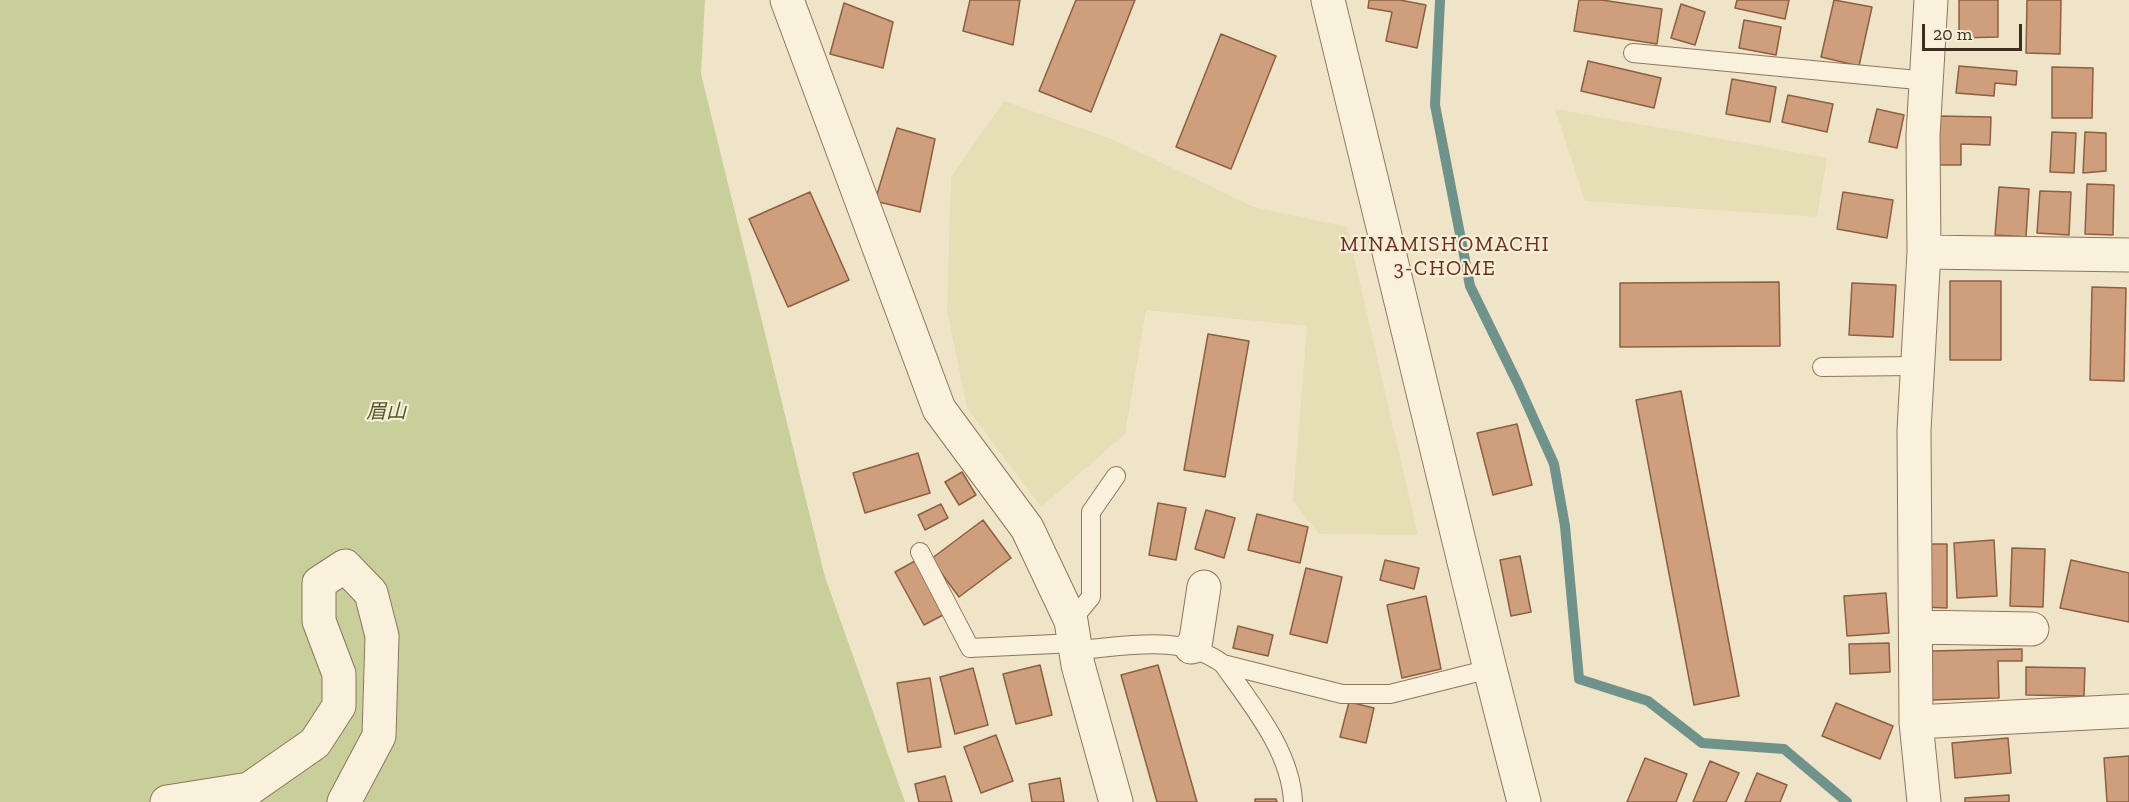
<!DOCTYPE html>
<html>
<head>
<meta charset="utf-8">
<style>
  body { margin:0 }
  #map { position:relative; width:2129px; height:802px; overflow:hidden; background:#f0e4c8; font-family:"Zilla Slab",serif }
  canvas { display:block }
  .scale { position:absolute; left:1922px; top:24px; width:100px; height:27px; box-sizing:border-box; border:3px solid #3d2e20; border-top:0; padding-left:8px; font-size:18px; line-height:21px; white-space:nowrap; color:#3d2e20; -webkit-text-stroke:4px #f7eed8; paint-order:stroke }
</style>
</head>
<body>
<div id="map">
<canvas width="2129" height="802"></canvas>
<div class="scale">20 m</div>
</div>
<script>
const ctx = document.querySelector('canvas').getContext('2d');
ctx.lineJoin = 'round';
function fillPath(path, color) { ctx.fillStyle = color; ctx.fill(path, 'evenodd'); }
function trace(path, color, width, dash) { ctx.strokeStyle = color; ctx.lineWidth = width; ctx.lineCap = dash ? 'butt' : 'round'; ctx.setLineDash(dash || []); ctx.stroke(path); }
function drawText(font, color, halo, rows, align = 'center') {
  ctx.font = font + ' "Zilla Slab","Noto Sans JP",serif'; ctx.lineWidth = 4.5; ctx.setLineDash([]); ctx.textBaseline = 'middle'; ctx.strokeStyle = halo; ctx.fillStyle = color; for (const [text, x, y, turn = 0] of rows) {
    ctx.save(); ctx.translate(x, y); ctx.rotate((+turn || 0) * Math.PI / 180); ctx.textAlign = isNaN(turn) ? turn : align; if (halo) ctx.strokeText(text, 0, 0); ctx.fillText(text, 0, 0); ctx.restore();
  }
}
fillPath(new Path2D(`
  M1004 101 1114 140 1254 207 1347 227 1418 535 1319 534 1293 501 1307 326 1146 310 1125 434 1041 507 967 408 947 310 951 177Z
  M1555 109 1827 158 1817 217 1585 201Z`), '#e6deb5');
fillPath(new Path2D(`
  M0 0H705L701 74 825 577 905 802H0Z`), '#c9cf9b');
trace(new Path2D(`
  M1440 0 1435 105 1470 286 1518 384 1554 464 1565 526 1579 679 1648 701 1702 743 1784 749 1847 802`), '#6f938a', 10);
const building = new Path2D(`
  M970 0H1020L1013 45 963 31Z
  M1076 0H1135L1091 112 1039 91Z
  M1369 0H1400L1426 5 1417 48 1386 41 1392 12 1368 8Z
  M1579 0H1602L1662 9 1657 44 1574 31Z
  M1737 0H1789L1785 19 1735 8Z
  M1834 0 1872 7 1859 66 1821 57Z
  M1959 0H1998V37L1959 38Z
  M2027 0H2061L2060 54 2026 53Z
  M844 3 893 22 883 68 830 54Z
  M1681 4 1705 12 1695 45 1671 38Z
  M1744 20 1781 27 1776 55 1739 48Z
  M1221 34 1276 56 1231 169 1176 147Z
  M1588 61 1661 78 1654 108 1581 91Z
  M1959 66 2017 71 2016 85 1995 83 1994 96 1956 93Z
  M2052 67 2093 68 2092 118H2052Z
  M1732 79 1776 87 1770 122 1726 114Z
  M1788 95 1833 104 1827 132 1782 122Z
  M1877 109 1904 115 1897 148 1869 142Z
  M1938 116 1991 117 1990 145 1961 144V165H1936Z
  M897 128 935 139 920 212 875 201Z
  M2052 132 2076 133 2074 173 2050 172Z
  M2085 132 2106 133V171L2083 173Z
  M2087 184 2114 185 2113 235 2085 234Z
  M1999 187 2029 189 2026 237 1995 235Z
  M2040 191 2071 192 2069 235 2037 233Z
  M810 192 849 280 788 307 749 219Z
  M1843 192 1893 200 1887 238 1837 229Z
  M1950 281H2001V360H1950Z
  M1779 282 1780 346 1620 347V283Z
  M1852 283 1896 285 1893 337 1849 335Z
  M2092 287 2126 288 2124 381 2090 380Z
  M1208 334 1249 341 1225 477 1184 470Z
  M1681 391 1739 696 1694 705 1636 400Z
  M1517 424 1532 485 1493 495 1477 433Z
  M918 453 930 493 865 513 853 473Z
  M962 472 976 495 959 505 945 482Z
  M1158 503 1186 508 1176 560 1149 555Z
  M941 504 948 518 925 530 918 515Z
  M1206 510 1235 518 1224 558 1195 549Z
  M1257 514 1308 527 1300 563 1248 550Z
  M983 520 1011 558 959 597 931 559Z
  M1994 540 1997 596 1957 598 1954 543Z
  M1922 544H1947V608L1922 607Z
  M2012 548 2045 549 2043 607 2010 606Z
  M1520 556 1531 612 1511 616 1500 560Z
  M1385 560 1419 568 1414 589 1380 580Z
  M2071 560 2129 573V622L2060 608Z
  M915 561 945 614 924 625 895 572Z
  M1306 568 1342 577 1327 643 1290 634Z
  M1886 593 1889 633 1847 636 1844 596Z
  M1426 596 1441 669 1402 678 1387 605Z
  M1238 626 1273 635 1268 656 1233 648Z
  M1889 643 1890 672 1850 674 1849 644Z
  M2022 649V661H1998L1999 698 1931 700 1930 651Z
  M1040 665 1052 715 1016 724 1003 674Z
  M1158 665 1197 802H1157L1121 675Z
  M2026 667 2085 668 2084 696 2026 695Z
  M973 668 988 725 955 734 940 677Z
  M930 678 941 747 908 752 897 683Z
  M1349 702 1374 708 1366 743 1340 737Z
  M1836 703 1893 726 1880 759 1822 736Z
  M996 735 1013 781 981 793 964 747Z
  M2008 738 2011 773 1955 778 1952 743Z
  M2129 756V802H2107L2104 758Z
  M1645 758 1687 774 1676 802H1627Z
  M1710 761 1739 773 1726 802H1693Z
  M1757 773 1787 785 1780 802H1745Z
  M945 776 952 802H919L915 784Z
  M1060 778 1064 802H1032L1029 784Z
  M2009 795V802H1965V798Z
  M1255 799H1276L1277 802H1255Z`);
fillPath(building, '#cf9f7d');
trace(building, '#8d5f41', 1.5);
const service = new Path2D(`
  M1633 53 1928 81
  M1822 367 1916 366
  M920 552 970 648 1075 643
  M1071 621 1091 597V512L1116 476
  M1075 650C1125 647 1181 633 1223 664L1342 694H1390L1490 669
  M1223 664C1251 704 1291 751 1293 802`);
const minor = new Path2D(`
  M787 0 939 409 1027 528 1071 621 1078 665 1116 802
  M1924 252 2129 255
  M1916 627 2032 629
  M1191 647 1195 646 1204 587
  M1916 722 1914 430 1924 252 1923 135 1931 0
  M167 802 249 789 315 743 339 706V674L319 621V583L345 566 371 593 382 636 379 736 344 802
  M1924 802 1916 722 2129 711`);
const tertiary = new Path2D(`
  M1328 0 1490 669 1524 802`);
trace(service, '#8d765c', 20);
trace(minor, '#8d765c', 35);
trace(tertiary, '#8d765c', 35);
trace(service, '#faf1dc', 18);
trace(minor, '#faf1dc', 33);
trace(tertiary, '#faf1dc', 33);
drawText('italic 20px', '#4d5a26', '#f7eed8', [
  ["眉山",386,412]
]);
ctx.letterSpacing = '1.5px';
drawText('21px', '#6b2e1e', '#f7eed8', [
  ["MINAMISHOMACHI",1445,245],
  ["3-CHOME",1445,269]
]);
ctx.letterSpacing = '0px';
</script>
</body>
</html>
